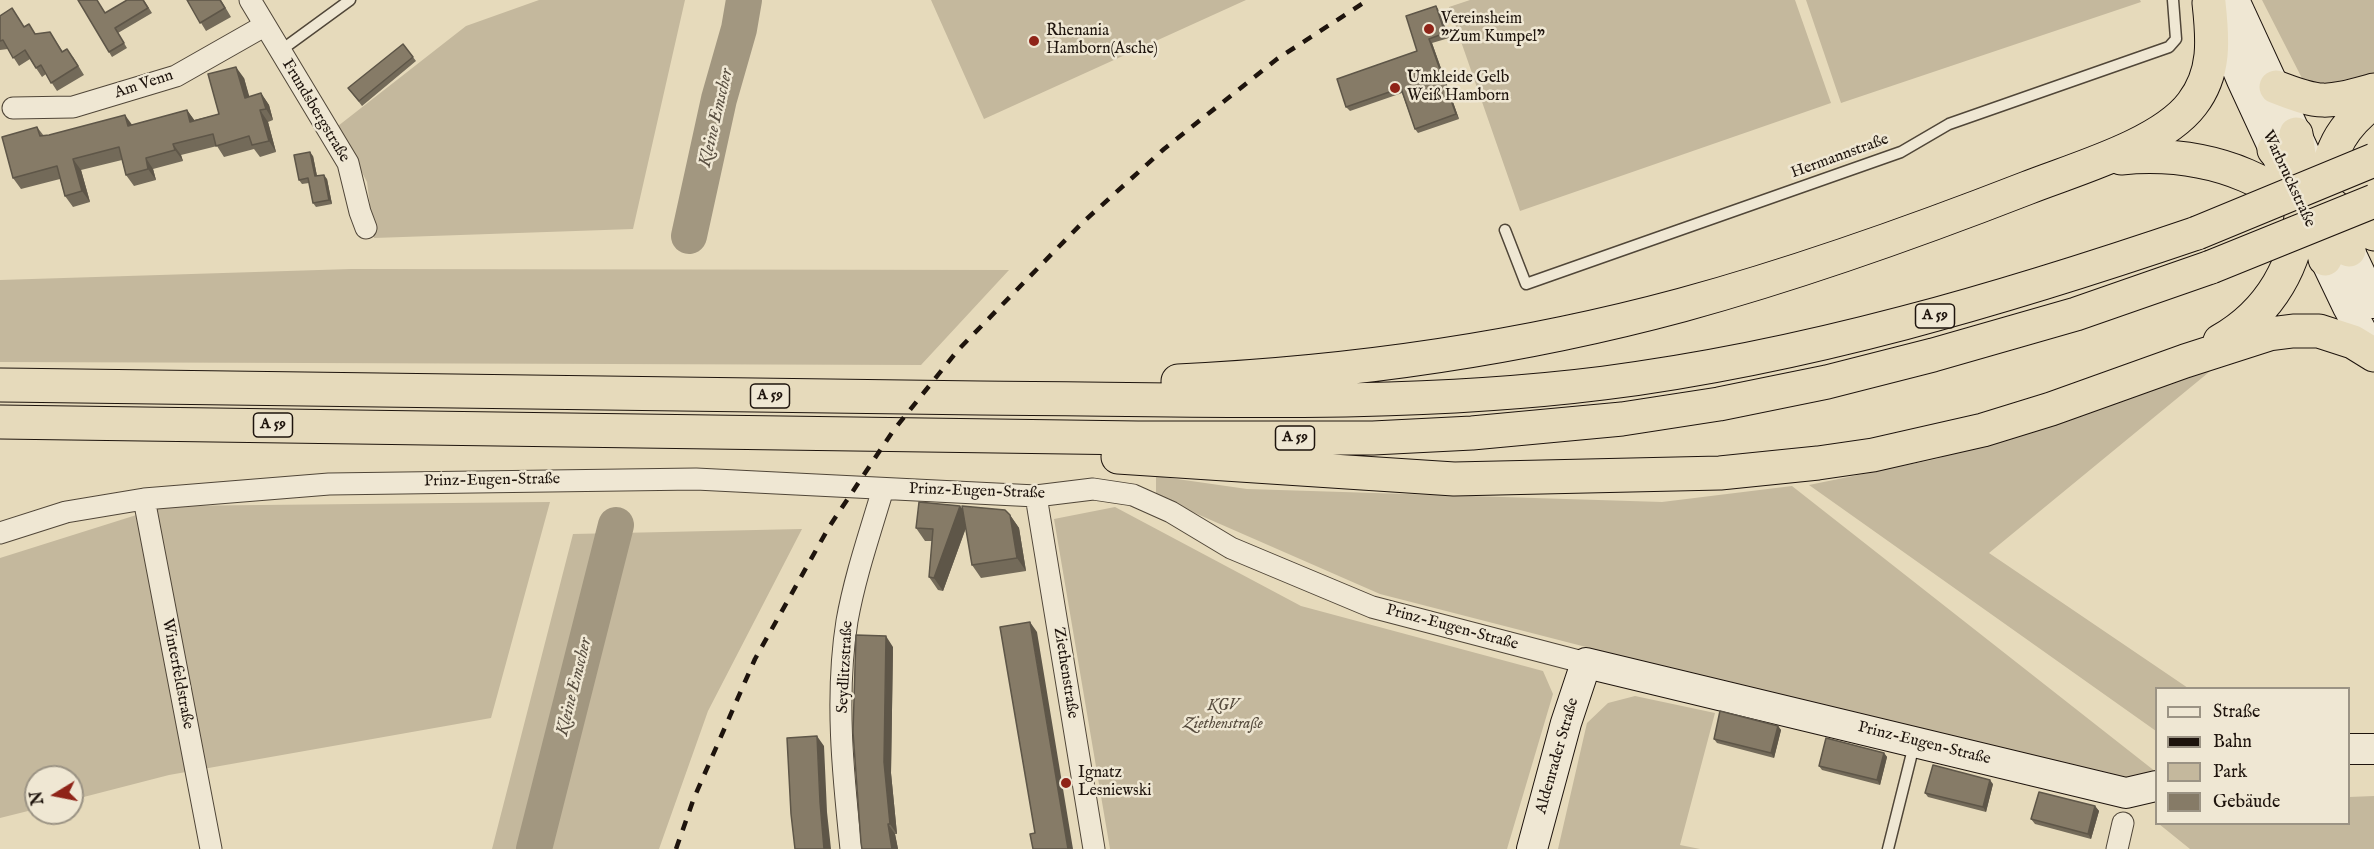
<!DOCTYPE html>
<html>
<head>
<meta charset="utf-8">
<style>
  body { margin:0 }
  #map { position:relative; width:2374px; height:849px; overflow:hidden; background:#e6dabb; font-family:"IM FELL English",serif }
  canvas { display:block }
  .legend { position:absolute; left:2155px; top:687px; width:195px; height:138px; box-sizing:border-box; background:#efe7d3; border:2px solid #9b9384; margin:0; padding:8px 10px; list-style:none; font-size:18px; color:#1e140d }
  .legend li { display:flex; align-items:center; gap:12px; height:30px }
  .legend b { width:30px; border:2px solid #9b9384 }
  .north { position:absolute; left:24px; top:765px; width:60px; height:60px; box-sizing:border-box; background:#efe7d3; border:2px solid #9b9384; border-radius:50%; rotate:260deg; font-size:16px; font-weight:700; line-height:24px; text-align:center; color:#1e140d }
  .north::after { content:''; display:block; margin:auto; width:21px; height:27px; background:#8f2418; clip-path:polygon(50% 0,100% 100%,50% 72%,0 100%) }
</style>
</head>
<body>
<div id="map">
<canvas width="2374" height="849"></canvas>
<ul class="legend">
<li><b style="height:8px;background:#efe7d3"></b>Straße</li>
<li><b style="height:8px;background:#1e140d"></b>Bahn</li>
<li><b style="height:16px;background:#c4b89d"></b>Park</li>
<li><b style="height:16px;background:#867b67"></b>Gebäude</li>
</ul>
<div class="north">N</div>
</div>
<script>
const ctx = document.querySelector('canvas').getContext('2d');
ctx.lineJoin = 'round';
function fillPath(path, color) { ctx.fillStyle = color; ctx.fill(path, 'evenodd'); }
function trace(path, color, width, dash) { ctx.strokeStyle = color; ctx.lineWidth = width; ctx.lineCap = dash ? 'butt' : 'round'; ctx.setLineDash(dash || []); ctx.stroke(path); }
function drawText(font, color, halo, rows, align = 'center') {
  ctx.font = font + ' "IM FELL English",serif'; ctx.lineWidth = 5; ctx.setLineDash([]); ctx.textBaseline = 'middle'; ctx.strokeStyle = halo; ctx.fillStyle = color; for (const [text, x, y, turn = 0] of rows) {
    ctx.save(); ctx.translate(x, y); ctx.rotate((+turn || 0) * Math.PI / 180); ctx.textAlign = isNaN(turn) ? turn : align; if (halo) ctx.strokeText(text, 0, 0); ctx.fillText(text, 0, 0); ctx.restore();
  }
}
fillPath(new Path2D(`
  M539 0H685L633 229 374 238 367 182 338 126 466 26Z
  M931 0H1246L984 119Z
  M1470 0H1795L1831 103 1520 211 1449 7Z
  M1806 0H2140L2141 2 1841 103Z
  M2262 0H2374V73L2307 88Z
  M351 269 1009 270 921 365 0 362V280Z
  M2214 368 1989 553 2188 688H2156V731L1809 485 1936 459Z
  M1156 476 1247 489 1662 502 1792 486 2156 772 2121 778 1726 683 1380 594 1156 496Z
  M550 502 491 718 169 775 72 800V777H36V809L0 818V558L165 506Z
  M1115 507 1301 606 1543 671 1553 694 1507 849H1110L1054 519Z
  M802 529 708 711 659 849H492L573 534Z
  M1635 696 1715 713 1680 845 1700 849H1558L1587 723 1608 703Z
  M2374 796V849H2190L2159 824H2348L2349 797Z`), '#c4b89d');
trace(new Path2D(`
  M689 236 719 99 739 29 744 0
  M534 849 616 525`), '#a29780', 36);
const lane = new Path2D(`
  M280 51 350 0
  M1505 230 1526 284 1901 152 1949 124 2169 47 2176 39 2173 0
  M1888 849 1914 745`);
const street = new Path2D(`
  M250 0 348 163 360 212 366 228
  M13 108 73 107 176 76 264 26
  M1036 496 1094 849
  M144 499 211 849
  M0 533 66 512 144 499 329 484 696 479 1036 496 1093 489 1133 495 1171 512 1231 548 1372 607 1586 663
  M851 849C843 774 835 696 847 621 855 576 870 533 883 489
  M2117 849 2123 823`);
const secondary = new Path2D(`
  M2234 0 2306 156
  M2213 11 2242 80 2285 173
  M2338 227 2374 303
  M2315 238 2348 307 2374 354
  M2348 749H2374
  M1532 849 1566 723 1586 663 2126 793 2156 786`);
const highway = new Path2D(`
  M2276 87C2322 105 2326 103 2374 90
  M2274 150 2302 181 2352 221 2374 234
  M2121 158C2215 149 2285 183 2349 250
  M2325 259C2323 226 2321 178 2335 148 2343 129 2358 114 2374 102
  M2220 341C2271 312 2297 264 2302 208 2305 183 2299 158 2296 134
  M1178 381C1348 373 1519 349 1682 305 1799 273 1914 232 2027 188 2075 169 2161 145 2192 104 2216 73 2213 39 2209 3
  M0 385C327 389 654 395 980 398 1188 399 1397 409 1604 383 1807 357 2003 299 2197 233
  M0 422 1138 438H1373L1472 433 1622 419 1719 404 1827 382 1933 355 2076 314 2211 267
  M1118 457 1454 479 1720 473 1818 463 1873 455 1983 430 2051 409 2185 361 2269 334 2293 331H2319L2353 342 2374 355`);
trace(lane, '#504638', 13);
trace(street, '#504638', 23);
trace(secondary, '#1e140d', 32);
trace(highway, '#1e140d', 35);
trace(lane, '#efe7d3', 10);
trace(street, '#efe7d3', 21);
trace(secondary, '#efe7d3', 30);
trace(highway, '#e6dabb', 33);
trace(new Path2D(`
  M676 849 694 798 755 659 829 527 893 431 958 350 1081 224 1164 149 1277 59 1368 0`), '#1e140d', 4.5, [10, 10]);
const highwayBridge = new Path2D(`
  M2197 233 2374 160
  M2211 267 2374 201`);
trace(highwayBridge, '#1e140d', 35, []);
trace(highwayBridge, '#e6dabb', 33);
fillPath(new Path2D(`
  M144 0 152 13 118 33 127 48 112 57 109 52 106 13Z
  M187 0H221L231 17 206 31Z
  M1436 6 1439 11 1449 38 1432 43 1459 119 1418 133 1415 129 1402 93 1350 111 1346 107 1417 51Z
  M12 8 24 27 36 34 50 32 63 52 73 57 84 75 57 91 46 74 42 77 30 59 19 66 8 49 0 50V16Z
  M403 44 416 61 362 106 348 88Z
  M244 78 249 97 261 93 269 105 273 120 268 122 276 152 260 157 254 149 224 157 217 146 181 155 183 161 153 169 156 180 134 186 126 175 122 160 81 170 90 202 73 207 65 196 60 179 21 189 13 178 37 127 44 136 132 125 187 110 194 120 219 114Z
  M313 156 317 176 327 179 332 204 316 207 313 203 309 183 302 184 299 180Z
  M960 506 963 509 1010 515 1019 528 1026 571 981 578 972 565 966 528 943 591 938 590 929 577 932 541H925L916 528Z
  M893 647 891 773 897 834H895L898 849H862Z
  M1778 726 1781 730 1774 758 1717 743 1714 739Z
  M1884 753 1887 757 1880 785 1822 770 1819 766Z
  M1993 784 1986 812 1928 797 1925 793Z
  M2095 806 2099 811 2091 839 2035 824 2031 819Z`), '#736a59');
fillPath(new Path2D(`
  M1436 6 1439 11 1449 38 1445 33Z
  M1429 39 1432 43 1459 119 1456 114Z
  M236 67 244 78 253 109 245 98Z
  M261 93 269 105 273 120 266 109Z
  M187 110 195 121 190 122Z
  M260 110 268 122 276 152 269 141Z
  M125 115 133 126H128Z
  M173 144 181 155 183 161 175 150Z
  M310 152 313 156 318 181 315 176Z
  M146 158 153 169 156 180 148 169Z
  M73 159 81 170 90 202 82 191Z
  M324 175 327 179 332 204 329 200Z
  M960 506 969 519 943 591 934 578Z
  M1010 515 1019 528 1026 571 1017 558Z
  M1030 622 1037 632 1073 849H1068Z
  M886 636 893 647 891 773 897 834 890 824 884 762Z
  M1778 726 1781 730 1774 758 1771 753Z
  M817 736 824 746 827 812 831 849H824L820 802Z
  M1884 753 1887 757 1880 785 1877 780Z
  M1990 780 1993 784 1986 812 1983 807Z
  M2095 806 2099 811 2091 839 2088 834Z
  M888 824 895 834 898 849H892Z`), '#5e5648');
const building = new Path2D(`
  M78 0H97L105 13 127 0H143L148 8 115 28 124 43 109 52Z
  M187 0H220L225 8 200 23Z
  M1436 6 1445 33 1429 39 1456 114 1415 129 1401 88 1346 107 1337 79 1417 51 1406 16Z
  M12 8 24 27 29 24 35 34 50 32 62 52 67 49 78 66 51 83 41 65 36 68 25 50 13 58 3 40 0 41V16Z
  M403 44 413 57 359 101 348 88Z
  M236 67 245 98 261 93 266 109 260 110 269 141 252 145 249 136 216 146 213 134 173 144 175 150 146 158 148 169 126 175 119 147 73 159 82 191 65 196 57 166 13 178 2 137 37 127 40 136 49 135 125 115 128 126 187 110 190 122 219 114 208 74Z
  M310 152 315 176 324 175 329 200 313 203 308 178 299 180 294 155Z
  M919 502 960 506 934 578 929 577 933 529 916 528Z
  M962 506 1005 510 1010 515 1017 558 972 565Z
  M1030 622 1068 849H1033L1030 834 1035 833 1000 627Z
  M856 635 886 636 884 762 890 824H888L892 849H862L861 843 853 732Z
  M1720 711 1778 726 1771 753 1714 739Z
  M817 736 820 802 824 849H795L791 814 787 738Z
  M1826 738 1884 753 1877 780 1819 766Z
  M1933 765 1990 780 1983 807 1925 793Z
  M2039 792 2095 806 2088 834 2031 819Z`);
fillPath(building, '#867b67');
trace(building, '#5e5648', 1.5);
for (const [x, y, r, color] of [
  [1429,29,6,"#8f2418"],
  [1034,41,6,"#8f2418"],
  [1395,88,6,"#8f2418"],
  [1066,783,6,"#8f2418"]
]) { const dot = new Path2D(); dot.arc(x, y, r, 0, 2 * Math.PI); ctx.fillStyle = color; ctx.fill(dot); trace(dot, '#efe7d3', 2); }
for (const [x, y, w] of [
  [1935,316,39],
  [770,396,39],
  [273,425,39],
  [1295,438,39]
]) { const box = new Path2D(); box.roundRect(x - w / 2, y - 12, w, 24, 4.5); ctx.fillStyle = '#efe7d3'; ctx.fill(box); trace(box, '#1e140d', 1.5); }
drawText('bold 15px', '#1e140d', null, [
  ["A 59",1935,316],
  ["A 59",770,396],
  ["A 59",273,425],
  ["A 59",1295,438]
]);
drawText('16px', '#1e140d', '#efe7d3', [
  ["Vereinsheim",1441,20],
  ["\"Zum Kumpel\"",1441,38],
  ["Rhenania",1046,32],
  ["Hamborn(Asche)",1046,50],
  ["Umkleide Gelb",1407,79],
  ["Weiß Hamborn",1407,97],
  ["Ignatz",1078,774],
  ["Lesniewski",1078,792]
], 'left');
drawText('16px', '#1e140d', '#efe7d3', [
  ["Am Venn",144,85,-18],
  ["Frundsbergstraße",315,111,59],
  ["Hermannstraße",1840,157,-20],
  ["Warbruckstraße",2288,179,65],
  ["Prinz-Eugen-Straße",492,481,-1],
  ["Prinz-Eugen-Straße",977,492,2],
  ["Prinz-Eugen-Straße",1452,628,15],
  ["Seydlitzstraße",846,667,-87],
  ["Ziethenstraße",1065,673,81],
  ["Winterfeldstraße",177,674,79],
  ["Prinz-Eugen-Straße",1924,744,14],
  ["Aldenrader Straße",1558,756,-74]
]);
drawText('italic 16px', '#584d3f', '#efe7d3', [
  ["KGV",1223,707],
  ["Ziethenstraße",1223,725]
]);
drawText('italic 18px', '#594f41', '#efe7d3', [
  ["Kleine Emscher",717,118,-77],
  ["Kleine Emscher",575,687,-76]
]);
</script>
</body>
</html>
